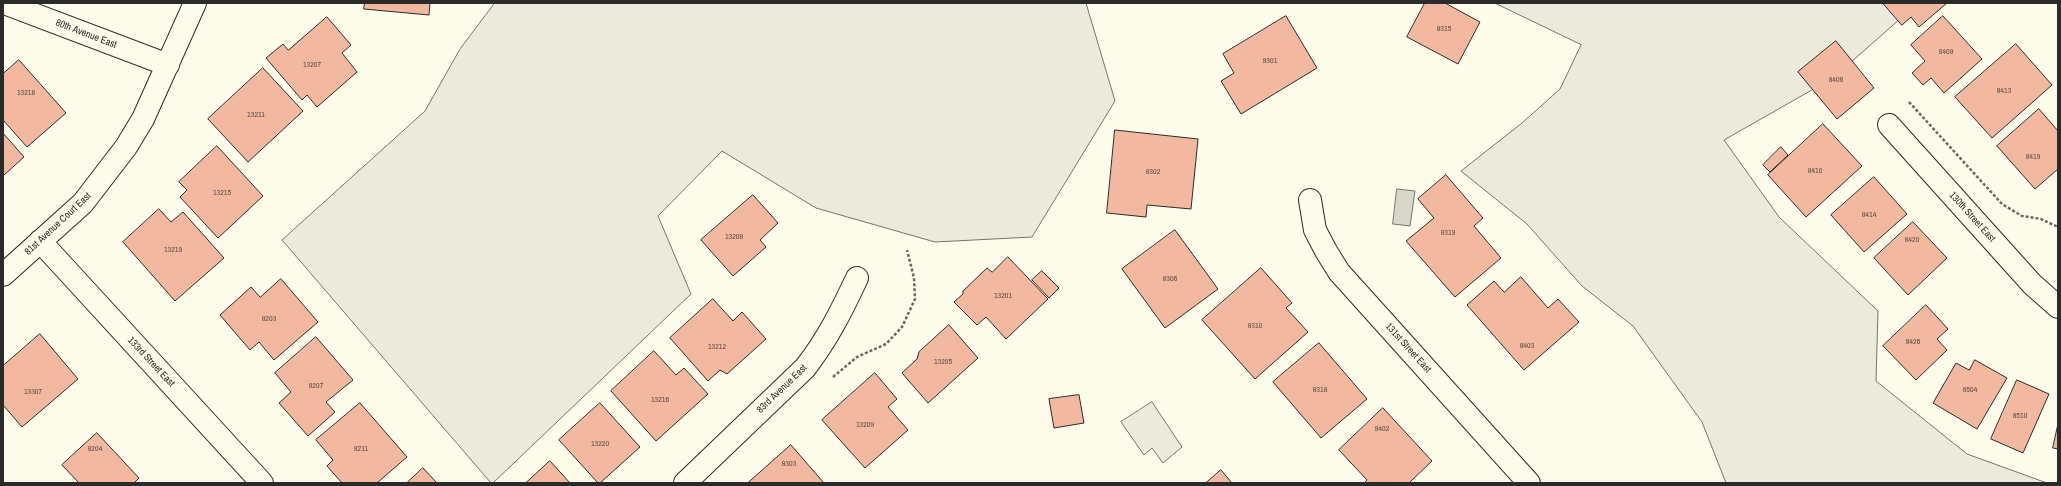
<!DOCTYPE html>
<html>
<head>
<meta charset="utf-8">
<style>
  body { margin:0 }
  #map { position:relative; width:2061px; height:486px; overflow:hidden; background:#fdfbea; font-family:"Archivo Narrow",sans-serif }
  canvas { display:block }
  .frame { position:absolute; inset:0; border:4px solid #2b2b2b; pointer-events:none }
</style>
</head>
<body>
<div id="map">
<canvas width="2061" height="486"></canvas>
<div class="frame"></div>
</div>
<script>
const ctx = document.querySelector('canvas').getContext('2d');
ctx.lineJoin = 'round';
function fillPath(path, color) { ctx.fillStyle = color; ctx.fill(path, 'evenodd'); }
function trace(path, color, width, dash) { ctx.strokeStyle = color; ctx.lineWidth = width; ctx.lineCap = dash ? 'butt' : 'round'; ctx.setLineDash(dash || []); ctx.stroke(path); }
function drawText(font, color, halo, rows, align = 'center') {
  ctx.font = font + ' "Archivo Narrow",sans-serif'; ctx.lineWidth = 3; ctx.setLineDash([]); ctx.textBaseline = 'middle'; ctx.strokeStyle = halo; ctx.fillStyle = color; for (const [text, x, y, turn = 0] of rows) {
    ctx.save(); ctx.translate(x, y); ctx.rotate((+turn || 0) * Math.PI / 180); ctx.textAlign = isNaN(turn) ? turn : align; if (halo) ctx.strokeText(text, 0, 0); ctx.fillText(text, 0, 0); ctx.restore();
  }
}
const green = new Path2D(`
  M495 3H1086L1115 101 1032 237 935 242 816 208 722 151 658 216 691 294 493 483H491L282 240 425 111 460 49Z
  M1495 3H1918L1833 78 1724 140 1779 217 1878 311 1876 381 1967 454 2047 483H1726L1702 422 1633 326 1582 286 1527 224 1461 171 1522 123 1560 89 1581 45Z
  M1152 402 1182 447 1163 463 1152 448 1144 455 1121 422Z`);
fillPath(green, '#ecebdb');
trace(green, '#74746e', 1);
const water = new Path2D(`
  M1397 189 1415 191 1410 226 1393 224Z`);
fillPath(water, '#d8d7c9');
trace(water, '#74746e', 1);
const building = new Path2D(`
  M365 3H430L429 15 364 9Z
  M1425 3H1445L1480 22 1458 64 1407 37Z
  M1883 3H1947L1919 27 1911 17 1902 25Z
  M1286 16 1317 68 1241 114 1221 81 1234 73 1223 54Z
  M1943 16 1982 59 1944 93 1931 78 1923 85 1912 73 1925 61 1911 45Z
  M327 17 351 45 342 53 357 72 317 107 307 95 302 100 266 58 283 44 288 50Z
  M1836 41 1874 88 1837 119 1798 72Z
  M2016 44 2052 85 1992 138 1955 97Z
  M19 60 66 113 27 147 3 120V74Z
  M263 68 303 111 248 162 208 119Z
  M2039 109 2058 131V169L2035 189 1997 146Z
  M1823 124 1862 166 1806 217 1768 175Z
  M1115 130 1198 139 1191 209 1147 205 1146 217 1107 213Z
  M3 133 24 157 3 176Z
  M217 146 263 196 218 238 180 197 187 190 179 182Z
  M1781 147 1788 155 1770 172 1763 165Z
  M1446 175 1483 218 1474 226 1501 258 1455 297 1406 241 1434 218 1418 199Z
  M1874 177 1907 214 1864 252 1831 215Z
  M753 195 778 223 760 240 766 247 733 276 701 240Z
  M159 209 171 222 183 212 224 258 175 301 123 242Z
  M1913 222 1947 258 1908 295 1874 258Z
  M1175 230 1218 289 1165 328 1122 269Z
  M1008 257 1048 299 1006 339 986 317 977 325 954 302 963 294V291L987 268 992 272Z
  M1261 268 1292 303 1286 308 1308 332 1255 379 1202 320Z
  M1042 271 1059 288 1049 298 1032 280Z
  M1521 277 1548 308 1558 299 1579 322 1524 370 1467 305 1494 281 1504 292Z
  M281 279 318 322 274 360 259 342 250 350 220 315 251 287 260 297Z
  M713 299 733 321 742 312 766 339 727 374 720 370 708 381 670 338Z
  M1926 305 1948 329 1937 339 1947 350 1916 380 1883 346Z
  M949 325 978 358 928 403 902 373 917 359 919 352Z
  M40 334 78 379 22 427 3 405V366Z
  M316 337 353 380 326 402 335 412 308 436 279 403 291 392 275 373Z
  M1319 343 1367 399 1321 438 1273 382Z
  M654 351 676 375 684 368 708 394 656 441 611 391Z
  M1975 360 2007 378 1977 429 1933 403 1956 363 1969 370Z
  M875 373 897 399 888 407 908 430 865 468 822 420Z
  M2017 380 2049 394 2023 453 1991 439Z
  M1079 395 1084 423 1054 428 1049 399Z
  M360 403 407 457 377 483H342L327 466 333 460 316 440Z
  M600 403 640 447 600 483H598L559 440Z
  M1383 408 1432 461 1409 483H1364L1367 480 1339 450Z
  M2058 424V449L2053 448Z
  M97 433 139 478 134 483H79L62 465Z
  M791 445 824 483H748Z
  M550 461 570 483H526Z
  M423 468 437 483H407Z
  M1221 470 1232 483H1206Z`);
fillPath(building, '#f2b8a0');
trace(building, '#2b2b2b', 1);
const minor = new Path2D(`
  M4 3 168 65
  M1889 125 2032 284 2058 307
  M1310 200 1315 230 1326 251 1339 272 1529 483
  M40 241 262 483
  M3 275 83 203 126 147 143 119 195 3
  M685 483 805 368C827 340 842 310 857 278`);
trace(minor, '#2b2b2b', 24);
trace(new Path2D(`
  M1909 102 2002 204 2022 216 2041 219 2058 227
  M833 377 857 357 886 344 902 327 915 299 914 278 907 250`), '#6a6964', 2.5, [3, 2]);
trace(minor, '#fdfbea', 22);
drawText('8px', '#5d4e48', null, [
  ["8315",1444,29],
  ["8409",1946,52],
  ["8301",1270,61],
  ["13207",312,65],
  ["8406",1836,80],
  ["8413",2004,91],
  ["13218",26,93],
  ["13211",256,115],
  ["8419",2033,157],
  ["8410",1815,171],
  ["8302",1153,172],
  ["13215",222,193],
  ["8414",1869,215],
  ["8319",1448,233],
  ["13208",734,237],
  ["8420",1912,240],
  ["13219",173,250],
  ["8306",1170,279],
  ["13201",1003,296],
  ["8203",269,319],
  ["8310",1255,326],
  ["8426",1913,342],
  ["8403",1527,346],
  ["13212",717,347],
  ["13205",943,362],
  ["8207",316,386],
  ["8318",1320,390],
  ["8504",1970,390],
  ["13307",33,392],
  ["13216",660,400],
  ["8510",2020,416],
  ["13209",865,425],
  ["8402",1382,429],
  ["13220",600,444],
  ["8204",95,449],
  ["8211",361,449],
  ["8303",789,464]
]);
drawText('10px', '#2b2b2b', '#fdfbea', [
  ["80th Avenue East",86,34,21],
  ["130th Street East",1972,217,48],
  ["81st Avenue Court East",58,224,-43],
  ["131st Street East",1408,348,48],
  ["133rd Street East",151,362,47],
  ["83rd Avenue East",782,389,-44]
]);
</script>
</body>
</html>
